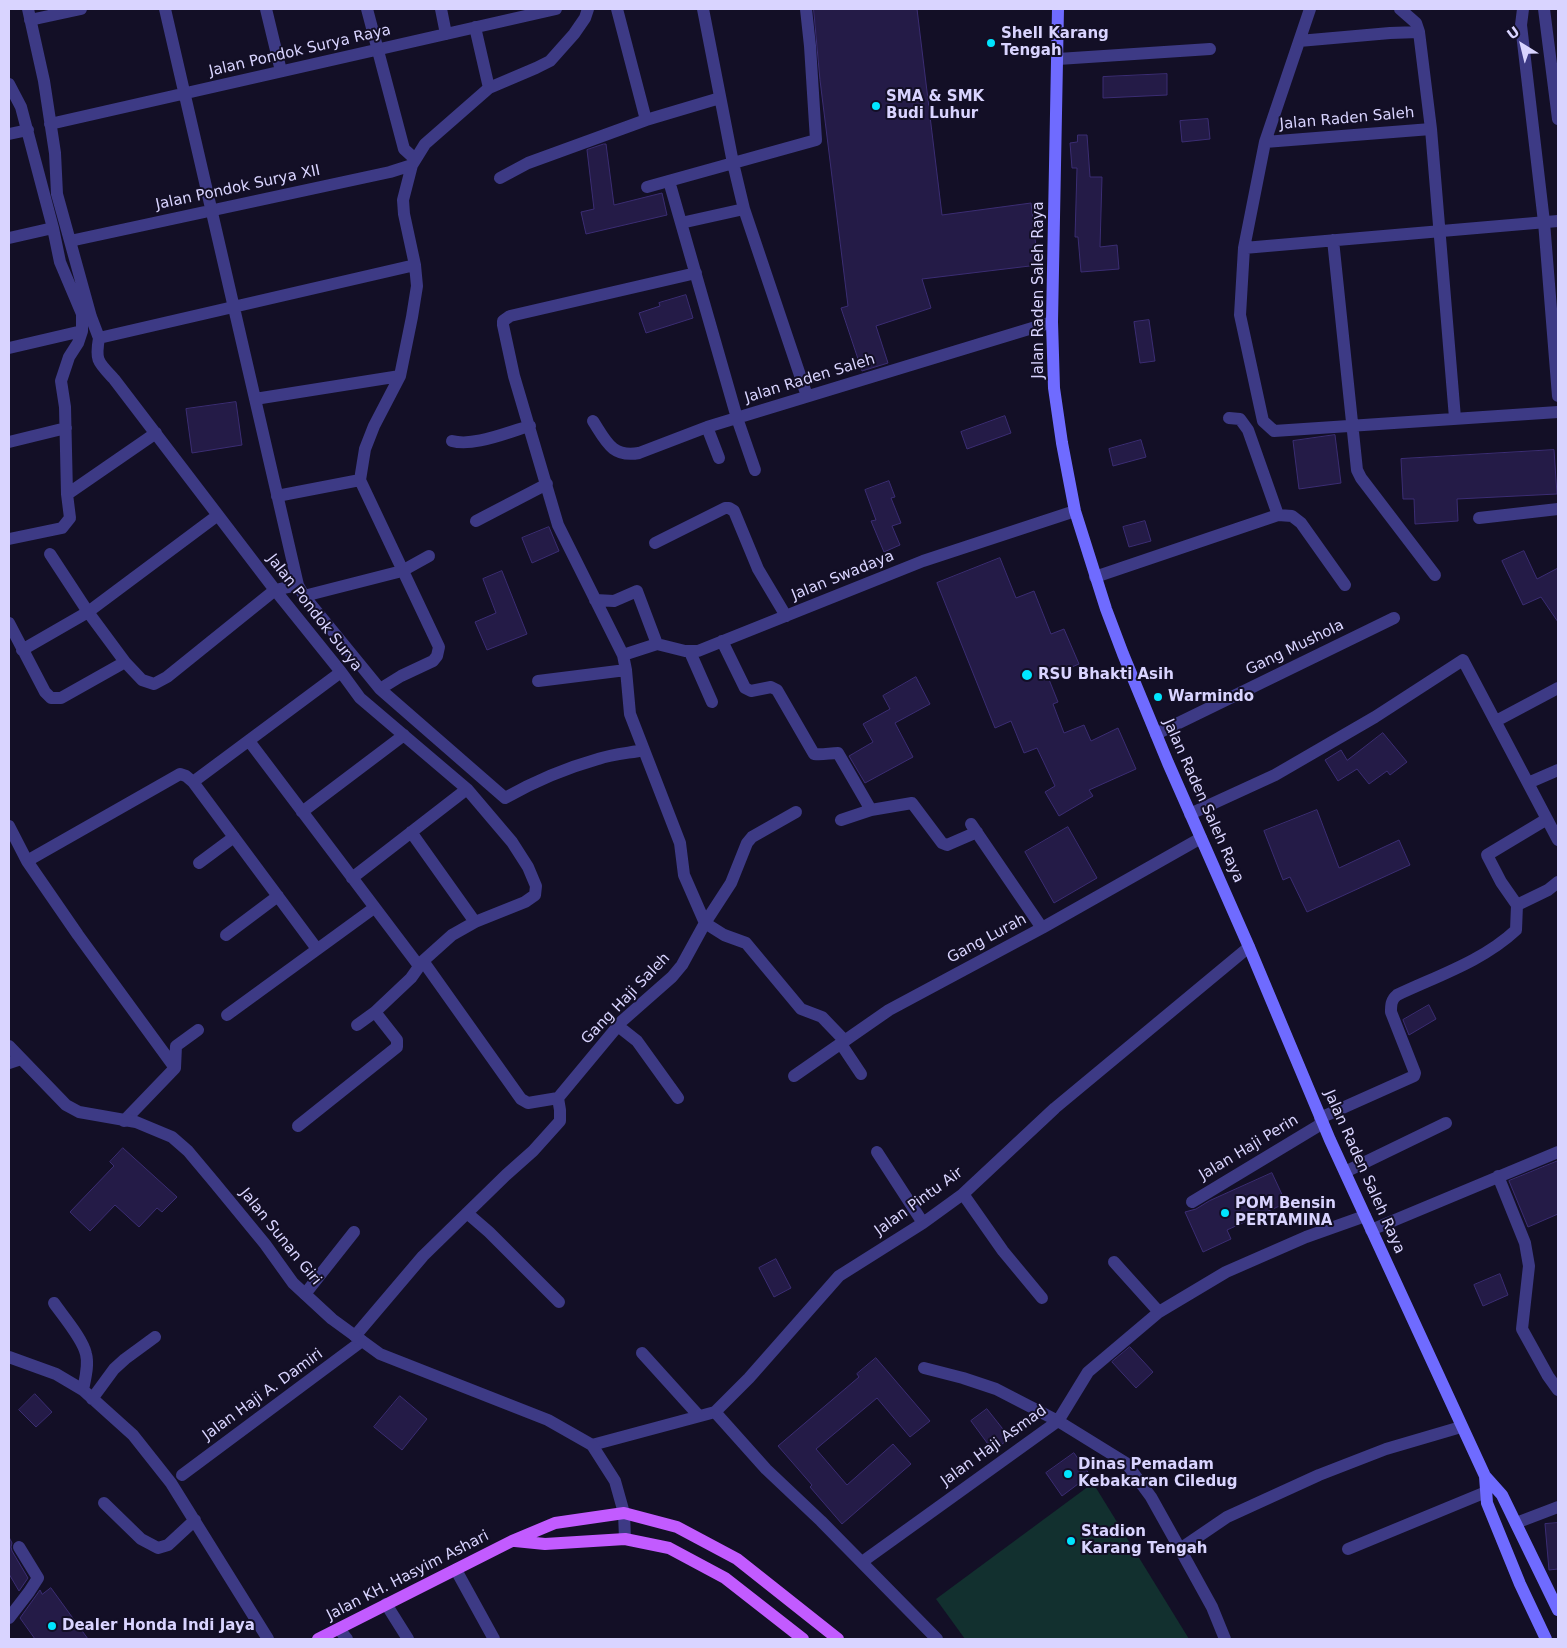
<!DOCTYPE html>
<html>
<head>
<meta charset="utf-8">
<style>
  body { margin:0 }
  #map { position:relative; width:1567px; height:1648px; overflow:hidden; background:#130f26; font-family:"DejaVu Sans",sans-serif }
  canvas { display:block }
  .frame { position:absolute; inset:0; border:10px solid #d9d4ff; pointer-events:none }
  .north { position:absolute; left:1497px; top:20px; width:50px; height:50px; -webkit-text-stroke:4px #130f26; paint-order:stroke; rotate:324deg; font-size:14px; font-weight:700; line-height:20px; text-align:center; color:#d9d4ff }
  .north::after { content:''; display:block; margin:auto; width:18px; height:22px; background:#d9d4ff; clip-path:polygon(50% 0,100% 100%,50% 72%,0 100%) }
</style>
</head>
<body>
<div id="map">
<canvas width="1567" height="1648"></canvas>
<div class="frame"></div>
<div class="north">U</div>
</div>
<script>
const ctx = document.querySelector('canvas').getContext('2d');
ctx.lineJoin = 'round';
function fillPath(path, color) { ctx.fillStyle = color; ctx.fill(path, 'evenodd'); }
function trace(path, color, width, dash) { ctx.strokeStyle = color; ctx.lineWidth = width; ctx.lineCap = dash ? 'butt' : 'round'; ctx.setLineDash(dash || []); ctx.stroke(path); }
function drawText(font, color, halo, rows, align = 'center') {
  ctx.font = font + ' "DejaVu Sans",sans-serif'; ctx.lineWidth = 4; ctx.setLineDash([]); ctx.textBaseline = 'middle'; ctx.strokeStyle = halo; ctx.fillStyle = color; for (const [text, x, y, turn = 0] of rows) {
    ctx.save(); ctx.translate(x, y); ctx.rotate((+turn || 0) * Math.PI / 180); ctx.textAlign = isNaN(turn) ? turn : align; if (halo) ctx.strokeText(text, 0, 0); ctx.fillText(text, 0, 0); ctx.restore();
  }
}
fillPath(new Path2D(`
  M1093 1483 1189 1639H965L936 1599Z`), '#12302f');
const building = new Path2D(`
  M814 9H917L942 215 1031 203 1038 265 922 279 931 308 876 326 888 363 862 371 841 308 848 306 820 80Z
  M1167 74V95L1103 98V77Z
  M1208 119 1210 139 1182 142 1180 121Z
  M1078 135H1087L1090 177H1102L1100 247 1117 245 1119 269 1081 272 1078 237H1075L1077 168H1072L1070 143 1077 142Z
  M604 144H606L614 205 662 193 667 215 586 234 581 212 594 209 587 150Z
  M686 295 693 318 646 333 639 313 660 306 659 303Z
  M1149 320 1155 361 1140 363 1134 322Z
  M236 402 242 445 192 453 186 409Z
  M1005 416 1011 433 967 449 961 432Z
  M1335 435 1341 483 1299 489 1293 441Z
  M1141 440 1146 457 1113 466 1109 449Z
  M1554 450 1557 494 1457 499 1458 521 1415 524 1414 499H1403L1401 459Z
  M889 481 895 497 891 498 901 523 892 526 900 545 884 552 871 521 876 520 865 490Z
  M1145 521 1151 541 1129 547 1123 527Z
  M549 527 559 551 532 563 522 538Z
  M1524 551 1537 579 1558 568V622L1541 597 1523 605 1502 561Z
  M1000 558 1016 598 1034 591 1051 634 1064 629 1079 664 1048 677 1058 702 1053 704 1064 733 1084 725 1091 741 1118 728 1136 769 1089 790 1093 796 1059 816 1045 792 1055 786 1037 748 1024 753 1011 721 995 728 937 583Z
  M502 571 527 634 487 650 475 622 496 613 483 579Z
  M916 677 930 704 895 723 913 757 865 783 849 756 873 742 863 724 890 709 883 696Z
  M1383 733 1407 762 1390 775 1387 771 1369 784 1357 769 1338 781 1325 760 1341 750 1347 760Z
  M1317 810 1339 868 1399 840 1410 865 1307 912 1290 877 1283 880 1264 831Z
  M1068 827 1097 878 1054 903 1025 852Z
  M1429 1005 1436 1019 1409 1035 1403 1020Z
  M123 1148 177 1197 162 1212 157 1208 139 1227 115 1205 90 1231 70 1212 114 1166 110 1162Z
  M1558 1161V1214L1528 1227 1509 1181Z
  M1272 1173 1286 1203 1227 1230 1231 1239 1203 1252 1185 1212 1196 1209 1209 1201Z
  M776 1259 791 1288 774 1297 759 1268Z
  M1500 1274 1508 1295 1483 1306 1474 1285Z
  M1130 1347 1153 1372 1136 1388 1112 1362Z
  M876 1358 930 1421 910 1437 877 1398 816 1449 847 1485 893 1444 911 1464 842 1524 810 1487 812 1485 778 1446 859 1377 857 1374Z
  M35 1394 52 1412 36 1427 19 1410Z
  M400 1396 427 1419 402 1450 374 1427Z
  M987 1409 1010 1438 993 1451 971 1421Z
  M1074 1453 1090 1475 1062 1496 1046 1473Z
  M1558 1523V1569L1549 1570 1545 1524Z
  M9 1537 12 1543 11 1547 12 1551 28 1578 19 1591 9 1574Z
  M51 1588 88 1639H35L20 1618 40 1590 42 1594Z`);
fillPath(building, '#241b47');
trace(building, '#3b2d73', 1);
trace(new Path2D(`
  M28 9 44 81 55 153 57 194 91 317 99 338
  M165 9 298 585 304 596 380 689 401 676 433 661 437 656 439 647 360 480 365 449 374 426 400 376 412 317 417 286 415 265 404 214 403 200 412 165 425 144 489 88 536 68 550 61 574 34 585 18 588 9
  M266 9 281 71
  M367 9 404 149 415 159
  M441 9 446 34
  M617 9 646 120
  M703 9 733 163 744 209 807 396
  M1310 9 1265 142 1244 248 1240 315 1263 421 1274 431 1558 412
  M1400 9 1416 23 1419 32 1431 129 1455 418
  M1523 9 1521 25 1544 222 1558 396
  M1544 9 1558 119
  M30 20 81 9
  M475 27 489 88
  M1299 41 1390 33 1419 32
  M1058 59 1210 49
  M9 84 21 107 53 228 60 262 82 314V331L78 343 69 357 61 381 65 407 67 494 70 518 62 528 9 539
  M50 124 556 9
  M9 134 28 130
  M1265 142 1431 129
  M500 178 528 163 646 120 720 98
  M669 181 737 418 755 470
  M647 187 816 140 810 46 806 9
  M681 223 744 209
  M9 238 53 228
  M1333 240 1357 470 1361 478 1435 575
  M70 241 390 172 412 165
  M1244 248 1558 221
  M696 273 510 316 503 321V325L514 376 558 525 623 655 626 670 630 714 680 843 684 875 705 923 724 935 746 943 801 1009 822 1017 845 1041
  M99 338C95 361 98 362 114 379L275 590 341 672 360 698 467 789 512 842 528 867 536 886 535 895 525 902 475 922 452 935 423 961 411 978 375 1012 357 1025
  M99 338 415 265
  M9 348 82 331
  M255 399 400 376
  M593 421C606 441 612 458 639 453L707 427 1052 322
  M707 427 719 458
  M452 441C474 447 507 432 530 426
  M9 442 66 428
  M69 493 156 433
  M277 496 360 480
  M1278 515 1292 516 1301 523 1345 585
  M1479 518 1558 509
  M476 521 547 484
  M655 543 725 508H729L734 511 758 569 786 616
  M50 554 88 612 125 662 142 680 154 684 167 677 275 590 298 585
  M1095 577 1278 515 1248 430 1240 419 1229 418
  M304 596 402 571 429 556
  M595 600 614 601 637 591 657 644
  M9 623 45 692 51 698H61L125 662
  M722 641 745 688 751 691 771 687 777 690 814 754C823 755 830 753 838 753L871 810 912 803 942 843 947 845 977 832
  M22 650 88 612 218 515
  M690 652 712 702
  M623 655 657 644 685 651H698L923 561 1075 511
  M538 681 626 670
  M380 689 505 798C535 781 566 768 598 759 613 754 629 753 644 750
  M1496 721 1558 688
  M1156 734 1394 618
  M249 741 419 966
  M193 782 341 672
  M1528 783 1558 770
  M302 812 404 735
  M1190 814 1275 775 1375 717 1463 660 1558 840
  M841 820 871 810
  M971 824 1042 928
  M9 826 27 861
  M411 832 475 922
  M199 863 234 837
  M352 878 467 789
  M1517 905 1501 882 1487 855 1547 819
  M226 935 278 896
  M423 961 521 1099 528 1103 558 1098
  M227 1015 374 908
  M618 1026 637 1041 678 1098
  M841 1044 861 1074
  M9 1063 21 1059
  M175 1068 78 935 27 861 180 774 186 776 193 782 317 949
  M794 1076 889 1010 1042 928 1201 838
  M1320 1118 1414 1076 1415 1073 1391 1012C1391 1005 1391 1000 1397 995 1437 976 1483 961 1516 930L1517 905 1548 890 1558 882
  M124 1121 175 1068 176 1046 198 1030
  M298 1126 397 1047V1040L375 1012
  M877 1152 923 1223
  M1345 1172 1446 1123
  M1498 1176 1525 1243 1529 1266 1522 1329 1548 1376 1558 1390
  M963 1194 1003 1251 1042 1298
  M1192 1202 1323 1123
  M467 1213 489 1232 559 1302
  M1371 1230 1558 1152
  M1114 1262 1159 1312
  M305 1294 354 1232
  M54 1303C63 1316 83 1339 86 1354 89 1365 85 1379 83 1390
  M355 1336 423 1256 506 1175 533 1151 560 1121V1110L558 1098 622 1021 672 977 682 965 705 923 731 883 747 843 752 837 796 812
  M642 1353 699 1416
  M9 1357 56 1374 83 1390 133 1435 171 1483 268 1639
  M924 1368 963 1378 996 1389 1058 1421 1126 1463 1151 1497 1180 1549 1212 1607 1225 1639
  M92 1399 114 1369 125 1359 155 1337
  M715 1412 766 1469 821 1521 937 1639
  M592 1445 715 1412 749 1378 839 1276 923 1223 963 1194 1055 1108 1249 947
  M182 1475 362 1341
  M104 1503 141 1539 158 1548 168 1545 195 1520
  M1516 1523 1558 1507
  M1180 1549 1227 1517 1319 1475 1386 1449 1461 1427
  M1348 1549 1486 1492
  M862 1562 1058 1421 1088 1372 1159 1312 1226 1272 1306 1237 1365 1216
  M456 1570 494 1639
  M386 1604 408 1639
  M9 1618 29 1592 38 1578 19 1547
  M339 1629 347 1639`), '#3d3a85', 12);
trace(new Path2D(`
  M9 1046 66 1105 79 1112 136 1122 172 1137 188 1151 214 1182 265 1244 293 1283 332 1319 380 1354 548 1420 592 1445 615 1481 624 1513 625 1539`), '#3d3a85', 12);
trace(new Path2D(`
  M1058 9 1052 322 1054 388 1062 443 1075 511 1106 609 1123 654 1168 763 1249 947 1330 1140 1485 1476 1502 1495 1558 1610
  M1485 1476 1487 1503 1520 1584 1546 1639`), '#6f6bff', 12);
trace(new Path2D(`
  M515 1541 545 1544 625 1539 669 1548 725 1578 803 1639
  M318 1639 512 1541 555 1523 624 1513 677 1527 737 1559 838 1639`), '#c25bff', 12);
for (const [x, y, r, color] of [
  [991,43,5,"#00e5ff"],
  [876,106,5,"#00e5ff"],
  [1027,675,6,"#00e5ff"],
  [1158,697,5,"#00e5ff"],
  [1225,1213,5,"#00e5ff"],
  [1068,1474,5,"#00e5ff"],
  [1071,1541,5,"#00e5ff"],
  [52,1626,5,"#00e5ff"]
]) { const dot = new Path2D(); dot.arc(x, y, r, 0, 2 * Math.PI); ctx.fillStyle = color; ctx.fill(dot); trace(dot, '#130f26', 2); }
drawText('bold 15px', '#d9d4ff', '#130f26', [
  ["Shell Karang",1001,34],
  ["Tengah",1001,51],
  ["SMA & SMK",886,97],
  ["Budi Luhur",886,114],
  ["RSU Bhakti Asih",1038,675],
  ["Warmindo",1168,697],
  ["POM Bensin",1235,1204],
  ["PERTAMINA",1235,1221],
  ["Dinas Pemadam",1078,1465],
  ["Kebakaran Ciledug",1078,1482],
  ["Stadion",1081,1532],
  ["Karang Tengah",1081,1549],
  ["Dealer Honda Indi Jaya",62,1626]
], 'left');
drawText('15px', '#d9d4ff', '#130f26', [
  ["Jalan Pondok Surya Raya",300,51,-13],
  ["Jalan Raden Saleh",1347,119,-5],
  ["Jalan Pondok Surya XII",238,188,-12],
  ["Jalan Raden Saleh Raya",1039,290,-90],
  ["Jalan Raden Saleh",810,379,-17],
  ["Jalan Swadaya",843,576,-22],
  ["Jalan Pondok Surya",314,613,52],
  ["Gang Mushola",1295,648,-26],
  ["Jalan Raden Saleh Raya",1203,801,66],
  ["Gang Lurah",987,939,-28],
  ["Gang Haji Saleh",626,999,-46],
  ["Jalan Haji Perin",1249,1148,-31],
  ["Jalan Raden Saleh Raya",1364,1172,66],
  ["Jalan Pintu Air",919,1202,-36],
  ["Jalan Sunan Giri",280,1237,51],
  ["Jalan Haji A. Damiri",263,1395,-36],
  ["Jalan Haji Asmad",994,1446,-36],
  ["Jalan KH. Hasyim Ashari",408,1576,-27]
]);
</script>
</body>
</html>
